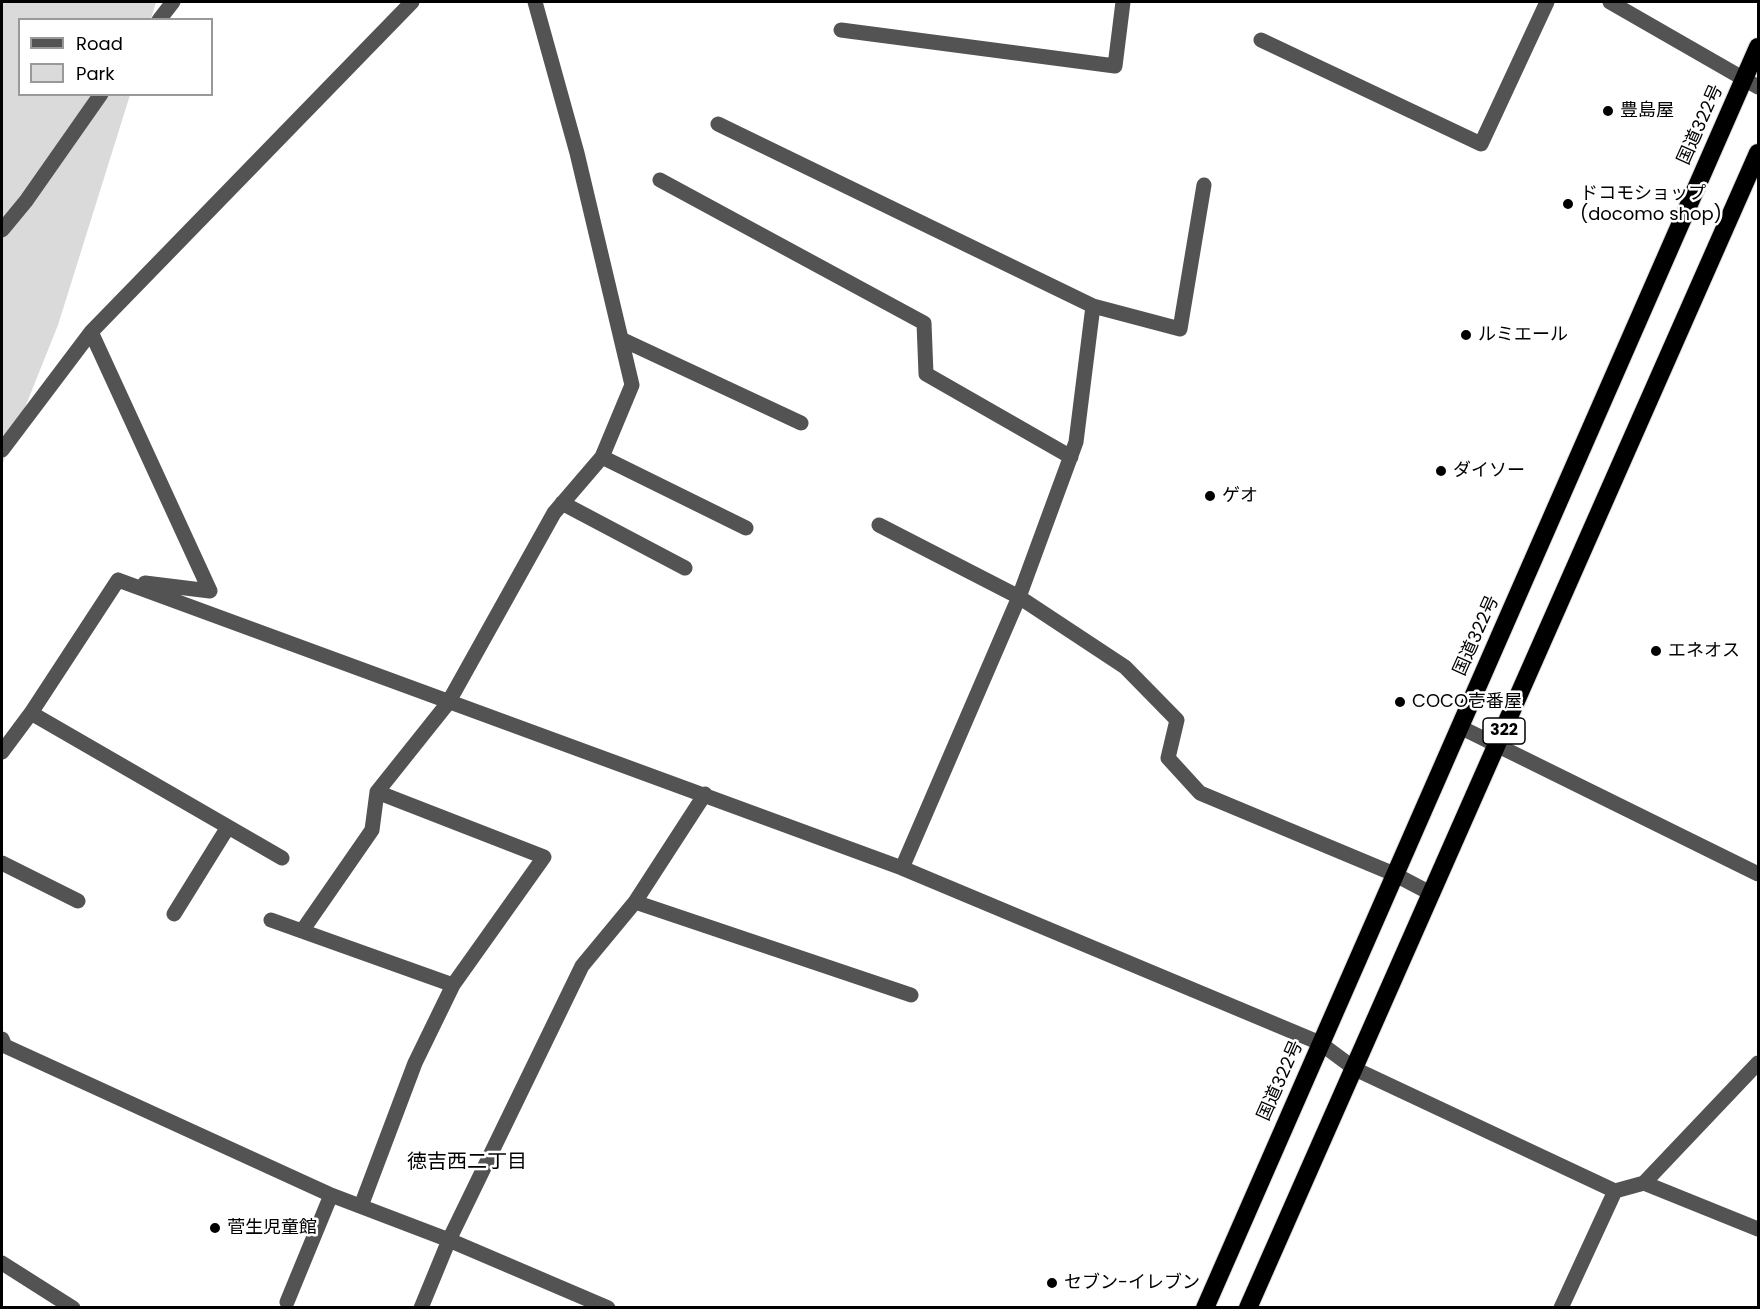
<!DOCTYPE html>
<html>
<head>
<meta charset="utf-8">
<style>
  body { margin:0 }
  #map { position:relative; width:1760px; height:1309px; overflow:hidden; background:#fff; font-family:Poppins,sans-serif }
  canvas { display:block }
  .frame { position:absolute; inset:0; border:3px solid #000; pointer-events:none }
  .legend { position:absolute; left:18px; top:18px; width:195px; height:78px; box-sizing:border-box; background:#fff; border:2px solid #999; margin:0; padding:8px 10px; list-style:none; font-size:18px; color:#000 }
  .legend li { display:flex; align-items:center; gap:12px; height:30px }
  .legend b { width:30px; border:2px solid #999 }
</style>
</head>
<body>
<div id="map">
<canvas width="1760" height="1309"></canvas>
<div class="frame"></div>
<ul class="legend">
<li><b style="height:8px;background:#535353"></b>Road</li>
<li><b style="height:16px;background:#dadada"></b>Park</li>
</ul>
</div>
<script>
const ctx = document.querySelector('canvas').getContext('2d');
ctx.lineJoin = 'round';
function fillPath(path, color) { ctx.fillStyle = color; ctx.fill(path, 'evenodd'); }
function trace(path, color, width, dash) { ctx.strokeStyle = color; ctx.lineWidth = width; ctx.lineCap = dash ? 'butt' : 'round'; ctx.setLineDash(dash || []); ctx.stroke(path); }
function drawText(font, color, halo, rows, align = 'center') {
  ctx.font = font + ' Poppins,"Noto Sans JP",sans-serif'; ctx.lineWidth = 5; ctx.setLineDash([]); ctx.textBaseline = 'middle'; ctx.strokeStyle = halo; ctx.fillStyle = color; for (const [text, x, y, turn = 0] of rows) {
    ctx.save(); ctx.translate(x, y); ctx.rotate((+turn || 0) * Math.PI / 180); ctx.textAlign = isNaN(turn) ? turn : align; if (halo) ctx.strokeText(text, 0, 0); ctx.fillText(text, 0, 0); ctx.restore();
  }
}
fillPath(new Path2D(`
  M2 2H156L151 19 20 20V94L130 95 58 325 2 465Z`), '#dadada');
const highway = new Path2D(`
  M1205 1308 1758 47
  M1248 1308 1758 153`);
trace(highway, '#dbdbdb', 20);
trace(new Path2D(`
  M1610 2 1758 87
  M159 20 173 2
  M841 30 1115 66 1123 2
  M1261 40 1481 144 1547 2
  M718 124 1093 306
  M660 180 924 323 926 374 1071 457
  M2 230 26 201 101 94
  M91 332 210 591 145 583
  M621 339 801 423
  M2 450 91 332 412 2
  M602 457 746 528
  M562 503 685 568
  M879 525 1019 597 1125 667 1177 720 1168 758 1200 793 1394 874 1432 894
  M118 580 902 868 1320 1043 1355 1069 1615 1191 1644 1183 1758 1063
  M31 713 282 858
  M1460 727 1758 874
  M2 752 31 713 118 580
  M2 863 78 901
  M902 868 1019 597 1076 442 1093 306 1180 329 1204 185
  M635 902 911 995
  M174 914 228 827
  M271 920 453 985 544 857 377 792 448 703 554 513 602 457 632 385 577 153 535 2
  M302 931 372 830 377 792
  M2 1039 5 1046 331 1195 449 1240 608 1308
  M1644 1183 1758 1229
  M361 1206 415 1063 453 985
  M2 1263 73 1308
  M287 1302 331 1195
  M421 1308 449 1240 582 966 635 902 705 794
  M1561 1308 1615 1191`), '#535353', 15);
trace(highway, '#000', 18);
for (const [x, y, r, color] of [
  [1608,111,6,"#000"],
  [1568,204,6,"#000"],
  [1466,335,6,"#000"],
  [1441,471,6,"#000"],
  [1210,496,6,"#000"],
  [1656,651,6,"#000"],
  [1400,702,6,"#000"],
  [215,1228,6,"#000"],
  [1052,1283,6,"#000"]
]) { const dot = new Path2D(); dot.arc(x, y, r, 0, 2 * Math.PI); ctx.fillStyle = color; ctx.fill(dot); trace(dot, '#fff', 2); }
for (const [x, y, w] of [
  [1504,731,42]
]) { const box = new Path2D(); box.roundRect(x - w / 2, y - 13, w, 26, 4.5); ctx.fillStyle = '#fff'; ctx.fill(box); trace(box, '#000', 1.5); }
drawText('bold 16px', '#000', null, [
  ["322",1504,731]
]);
drawText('18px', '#000', '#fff', [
  ["豊島屋",1620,111],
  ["ドコモショップ",1580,194],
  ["(docomo shop)",1580,215],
  ["ルミエール",1478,335],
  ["ダイソー",1453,471],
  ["ゲオ",1222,496],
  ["エネオス",1668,651],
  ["COCO壱番屋",1412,702],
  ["菅生児童館",227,1228],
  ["セブン-イレブン",1064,1283]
], 'left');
drawText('18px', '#000', '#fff', [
  ["国道322号",1701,125,-66],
  ["国道322号",1477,636,-66],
  ["国道322号",1281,1081,-66]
]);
drawText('20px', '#000', '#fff', [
  ["徳吉西二丁目",467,1163]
]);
</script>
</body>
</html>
